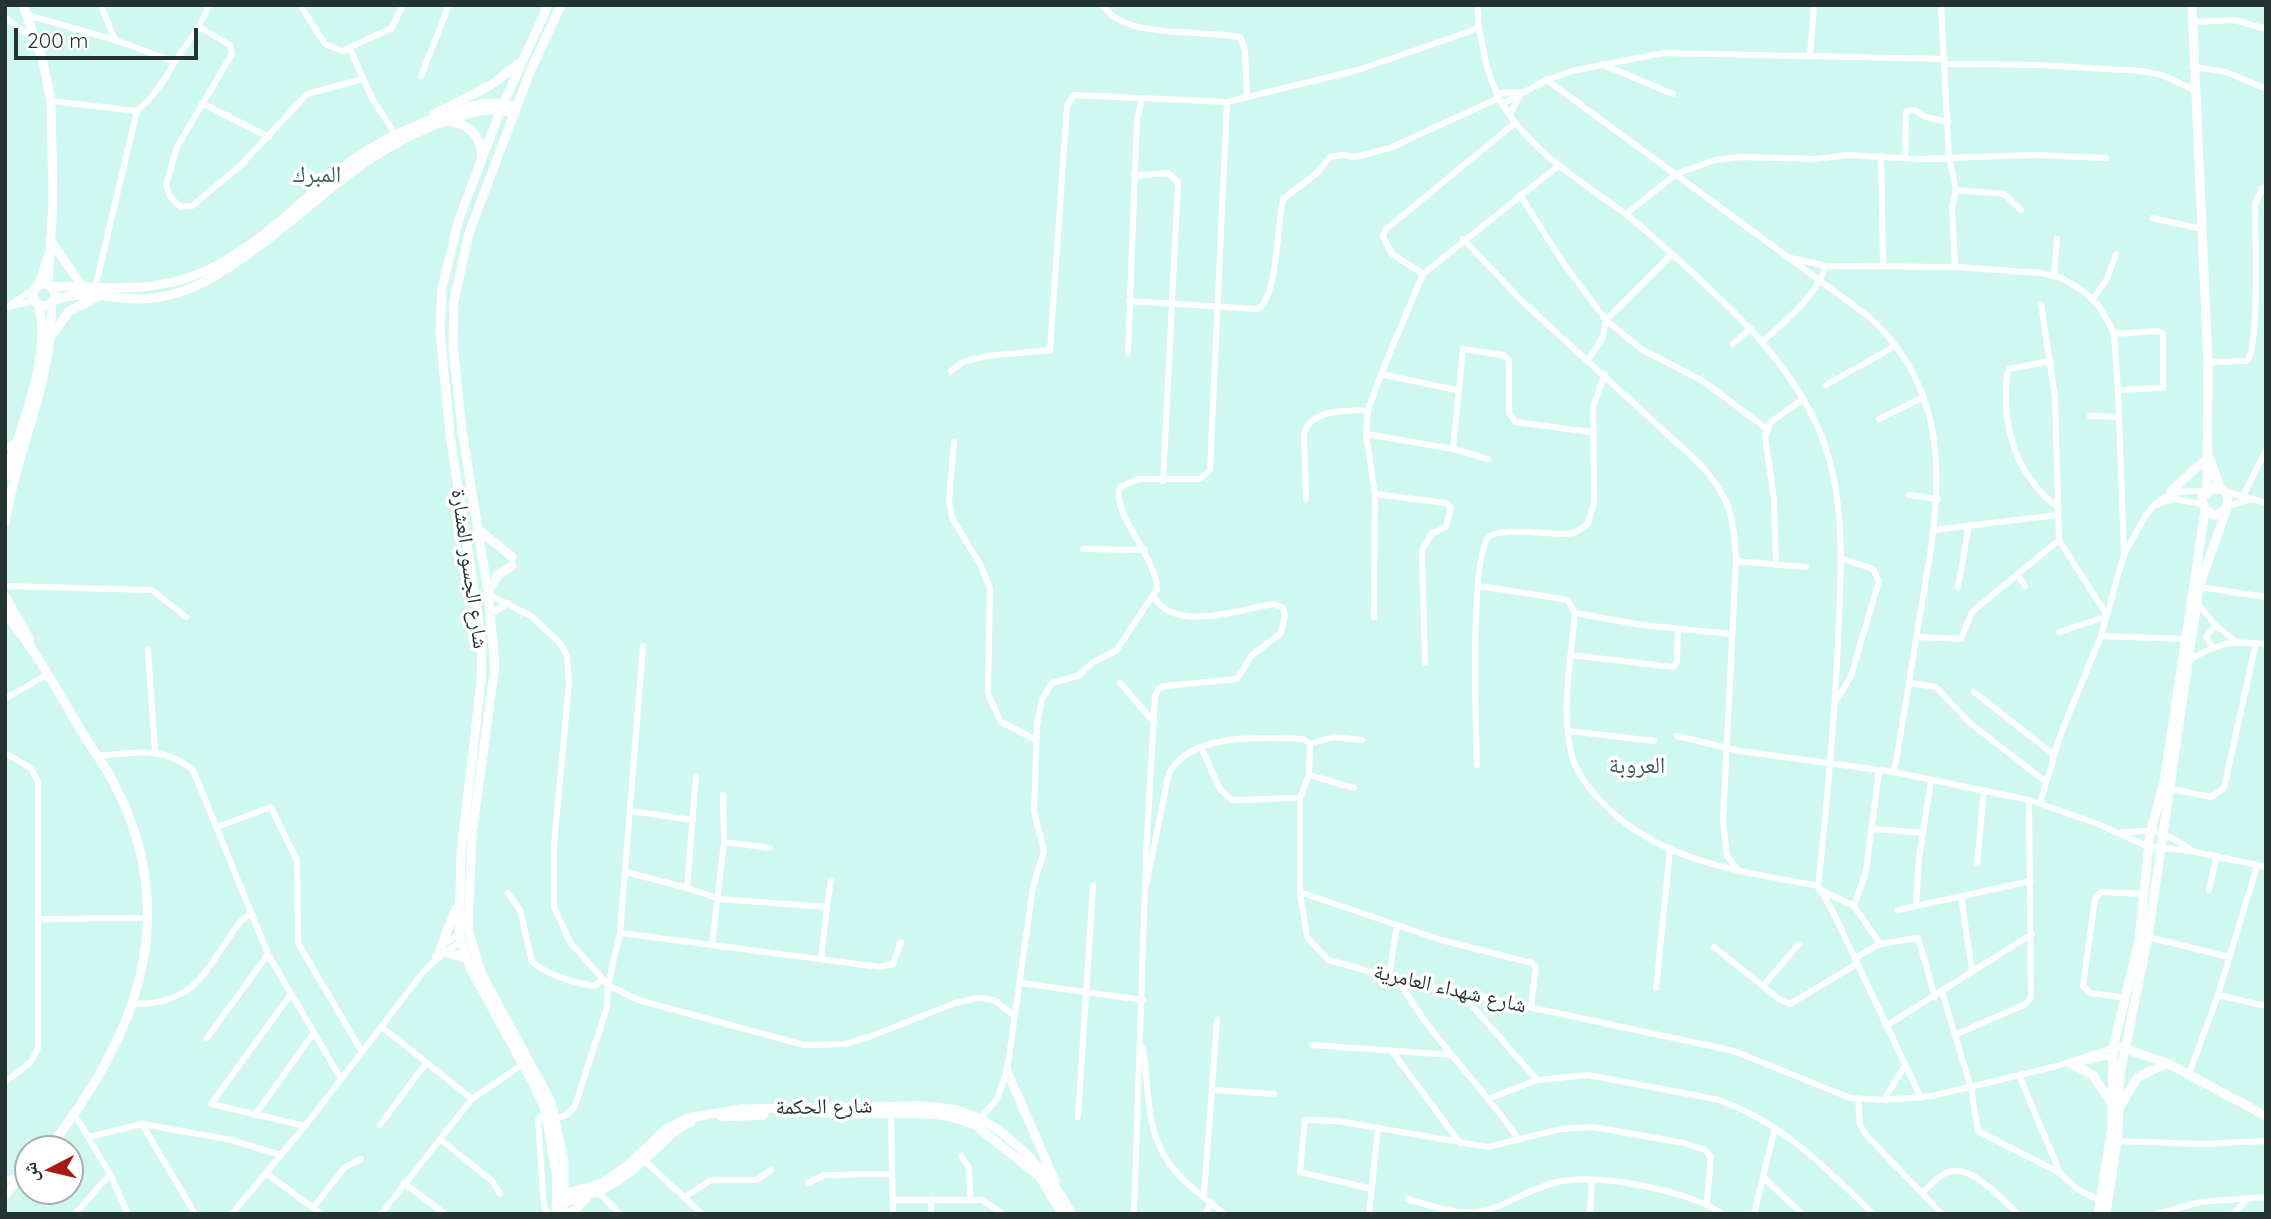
<!DOCTYPE html>
<html>
<head>
<meta charset="utf-8">
<style>
  body { margin:0 }
  #map { position:relative; width:2271px; height:1219px; overflow:hidden; background:#cff9f0; font-family:Quicksand,"Noto Naskh Arabic",sans-serif }
  canvas { display:block }
  .frame { position:absolute; inset:0; border:7px solid #243531; pointer-events:none }
  .north { position:absolute; left:14px; top:1135px; width:70px; height:70px; box-sizing:border-box; background:#fff; border:2px solid #a7aead; border-radius:50%; rotate:263deg; font-size:19px; font-weight:700; line-height:28px; text-align:center; color:#243531 }
  .north::after { content:''; display:block; margin:auto; width:24px; height:32px; background:#aa1813; clip-path:polygon(50% 0,100% 100%,50% 72%,0 100%) }
  .scale { position:absolute; left:14px; top:28px; width:184px; height:32px; box-sizing:border-box; border:4px solid #243531; border-top:0; padding-left:9px; font-size:21px; line-height:24px; white-space:nowrap; color:#243531; -webkit-text-stroke:5px #fff; paint-order:stroke }
</style>
</head>
<body>
<div id="map">
<canvas width="2271" height="1219"></canvas>
<div class="frame"></div>
<div class="north">ش</div>
<div class="scale">200 m</div>
</div>
<script>
const ctx = document.querySelector('canvas').getContext('2d');
ctx.lineJoin = 'round';
function trace(path, color, width, dash) { ctx.strokeStyle = color; ctx.lineWidth = width; ctx.lineCap = dash ? 'butt' : 'round'; ctx.setLineDash(dash || []); ctx.stroke(path); }
function drawText(font, color, halo, rows, align = 'center') {
  ctx.font = font + ' Quicksand,"Noto Naskh Arabic",sans-serif'; ctx.lineWidth = 7; ctx.setLineDash([]); ctx.textBaseline = 'middle'; ctx.strokeStyle = halo; ctx.fillStyle = color; for (const [text, x, y, turn = 0] of rows) {
    ctx.save(); ctx.translate(x, y); ctx.rotate((+turn || 0) * Math.PI / 180); ctx.textAlign = isNaN(turn) ? turn : align; if (halo) ctx.strokeText(text, 0, 0); ctx.fillText(text, 0, 0); ctx.restore();
  }
}
trace(new Path2D(`
  M101 5 115 40
  M300 5 325 44 342 51 392 28 403 5
  M1103 5C1123 41 1207 28 1241 38L1245 51 1247 96
  M1941 5 1949 157 1956 190 1952 207 1955 267
  M27 15 115 40 175 62
  M5 17 34 40
  M2192 22 2234 20 2266 29
  M1479 27C1483 52 1488 77 1500 100 1527 149 1579 180 1623 212 1640 225 1656 240 1672 254
  M201 28 230 45 232 54 177 147 166 185 169 195 180 207 192 206 240 166 307 94 363 79
  M350 49 372 98 397 137
  M1810 54 1814 5
  M1601 64 1673 94
  M1945 64 2038 65 2140 71 2162 75 2194 90
  M2192 67 2226 72 2266 89
  M421 76 449 5
  M1547 80 1868 316C1962 401 1938 511 1919 620 1911 671 1903 722 1894 772
  M1496 93 1521 92
  M51 101 137 111C155 96 163 81 175 62 187 42 201 28 209 5
  M202 103 269 137
  M1502 104 1547 80 1572 71 1663 53 1945 59
  M1509 115 1520 96
  M1881 156 1883 266
  M1905 158 1906 112 1914 110 1926 117 1948 122
  M1134 176 1168 173 1178 182 1163 481
  M1956 190 2004 194 2021 210
  M1520 195 1564 264 1606 320 1603 337 1588 360
  M1626 214 1676 174 1715 160 1740 157 1816 159 1848 155 1918 159 2034 155 2106 158
  M2152 218 2202 229
  M1463 239 1523 302 1699 463C1730 497 1734 516 1736 561L1723 821 1727 856 1739 871
  M1791 258 1826 266 1955 267 2042 273 2062 278 2083 291 2099 306 2109 323 2114 334 2118 390 2124 554 2101 636 2060 736 2040 803
  M1423 274 1392 254 1383 237 1385 230 1515 123
  M2054 275 2057 239
  M95 288 137 111
  M2093 299 2107 279 2116 254
  M1129 301 1257 309C1278 300 1277 223 1283 199L1317 173 1330 157 1344 155 1355 157 1390 148 1499 98
  M2041 304 2055 397 2059 540 2106 614
  M8 307 34 301
  M5 308 34 289
  M2114 334 2158 331 2163 334V388L2118 390
  M1763 341C1788 319 1815 297 1826 266
  M1733 344 1751 328
  M1128 353 1137 119 1142 99
  M2051 361 2009 369C2005 379 2006 391 2006 402 2007 444 2024 481 2057 507
  M2208 362 2247 361C2260 349 2255 230 2255 205L2262 189 2266 187
  M951 371 963 362 987 356 1050 350 1067 106 1074 95 1227 102 1358 70 1468 32 1479 27 1477 5
  M1381 374 1456 390
  M1826 385 1895 346
  M2090 416 2119 417
  M1879 419 1922 398
  M1767 429 1703 381 1641 349 1606 320 1672 254C1728 305 1783 354 1816 423 1848 492 1841 570 1838 643 1834 725 1827 805 1818 886
  M1366 434 1453 449 1488 459
  M954 442 949 499 952 518 981 566 990 588 988 694 1001 722 1036 740
  M5 448 16 442
  M1453 449 1463 349 1503 355 1509 360V412L1515 422 1591 432
  M2224 491 2266 503
  M1375 494 1446 503 1451 507 1446 527 1431 534 1422 551 1425 663
  M2244 494 2266 450
  M1909 495 1938 499
  M1306 499 1304 432C1314 408 1347 411 1368 410
  M2156 505 2175 499 2201 504
  M2228 506 2252 499
  M1934 530 2057 515
  M1083 549 1145 550
  M2124 554C2147 515 2153 485 2205 492
  M1736 561 1806 567
  M1776 565 1774 499 1765 436 1771 422 1803 399
  M2017 574 2025 586
  M5 586 152 590 186 617
  M1479 586 1568 600 1575 613 1642 625 1731 634
  M1958 587 1969 525
  M2199 587 2266 597
  M488 594 531 616 560 643 567 656 569 684 554 845V907L570 942 608 985 638 1000 804 1045 845 1044 869 1037 955 1003 978 998 994 1000 1015 1016
  M2197 602 2215 625 2234 640
  M1575 613C1571 657 1561 709 1571 753 1575 770 1586 785 1598 798 1654 861 1739 871 1818 886L1831 908 1921 1098
  M490 614 509 603
  M1374 617 1375 494 1366 434 1368 410 1381 374 1423 274 1558 166
  M2059 632 2105 617
  M2101 636 2184 639
  M1916 637 1961 639 1972 612 2059 540
  M2212 647 2206 637 2215 625
  M148 650 155 751
  M1571 655 1673 667 1677 662 1678 629
  M2191 659C2221 642 2231 640 2266 644
  M1120 683 1154 722
  M1910 683 1936 687 1970 723 2046 782
  M1974 692 2053 754
  M5 699 48 674
  M1836 701 1851 676 1879 581 1873 569 1841 558
  M1569 731 1654 741
  M1677 736 1740 751 1894 772 2029 800 2098 824 2149 847 2191 851 2266 867
  M1310 744 1333 737 1362 740
  M1201 747 1220 789 1232 800 1300 798
  M5 753 31 768 38 782V1048L31 1062 5 1082
  M97 756C132 753 164 745 193 770L268 954 341 1079
  M1477 765C1476 733 1469 550 1490 536 1504 528 1546 534 1565 534L1574 533 1588 524 1594 502 1593 406 1605 374
  M1309 775 1354 788
  M696 776 687 888 719 899 827 907 821 960
  M2171 789 2211 797 2224 788 2256 643
  M630 811 693 820
  M217 827 271 807 297 861 298 943 362 1052
  M1873 829 1923 833
  M2119 833C2154 829 2161 829 2189 849
  M724 842 770 848
  M1977 864 1984 790
  M626 872 687 888
  M1146 886 1169 773C1192 731 1264 738 1304 739L1310 744 1309 775 1300 798V892L1307 937 1328 960 1398 979 1734 1051 1850 1098 1884 1100 1932 1096 2053 1067 2113 1048
  M1819 889 1854 906 1880 944
  M2209 890 2217 856
  M1300 892 1441 940 1532 963 1536 967 1531 1007
  M508 893 520 910 532 962C548 975 574 983 594 986L602 980
  M1961 896 1972 971
  M1854 906 1866 871 1879 770
  M1916 906 1919 859 1931 780
  M827 907 831 880
  M1898 910 2031 881
  M40 919 149 918
  M620 933 643 646
  M2148 937 2229 957
  M712 945 724 842 723 795
  M1714 947 1779 999 1790 1004 1857 964
  M435 957 441 946 462 932
  M1855 958 1880 944 1918 938 1935 997
  M1389 976 1397 926
  M1398 979C1430 1038 1482 1085 1519 1140
  M1021 983 1143 1000
  M1764 985 1799 944
  M1656 988 1670 851
  M1942 992 1971 1088 1978 1131 2060 1173
  M1461 993 1537 1080
  M291 994 211 1104 305 1126
  M2218 995 2266 1006
  M2126 998 2090 993 2083 986 2095 899 2101 892 2145 894
  M132 1004C198 1005 205 969 240 922L251 913
  M1886 1026 2032 934
  M382 1027 472 1099
  M1957 1034 2026 1004 2031 997 2029 800
  M207 1038 268 954
  M1312 1045 1452 1055
  M1143 1049C1150 1093 1144 1139 1178 1174 1191 1189 1209 1200 1224 1214
  M1392 1051 1460 1143
  M2072 1064 2112 1056
  M2189 1074 2218 995 2257 866
  M2019 1075 2060 1173 2077 1189 2101 1201
  M1212 1090 1274 1094
  M1491 1098 1537 1080 1588 1075 1715 1099C1779 1119 1826 1168 1873 1214
  M1858 1098 1860 1125 1867 1136 1942 1214
  M1884 1100 1904 1067
  M545 1112 538 1120 544 1207 548 1214
  M891 1113 893 1214
  M75 1115 110 1174 128 1214
  M255 1115 313 1034
  M1078 1117 1093 886
  M556 1119 568 1114 575 1106 607 1007 608 985 620 933 880 967 893 964 901 942
  M978 1121 997 1099 1007 1071 1033 887 1044 851 1034 811 1037 725 1042 699 1052 683 1078 676 1093 662 1116 651 1157 589C1156 555 1111 515 1120 487L1139 479H1200L1210 470 1227 102
  M142 1124 195 1214
  M380 1125 426 1063
  M89 1137 142 1124 227 1139 281 1155
  M440 1139 492 1181 500 1194
  M2114 1141 2201 1144 2266 1141
  M961 1156 969 1167 970 1199
  M644 1160 702 1214
  M266 1173 321 1214
  M1763 1177 1802 1214
  M5 1180 20 1176
  M404 1183 445 1214
  M808 1183 824 1175 892 1174
  M1372 1189 1300 1172 1305 1120 1338 1121 1488 1147 1561 1129 1593 1127 1684 1143 1705 1150 1711 1157 1707 1203
  M599 1193 620 1214
  M1922 1193C1929 1186 1938 1176 1948 1172 1972 1164 2002 1200 2018 1214
  M1204 1195 1217 1020
  M685 1197 711 1180H757L771 1170
  M931 1199V1214
  M1408 1199C1431 1206 1453 1214 1477 1212 1503 1209 1532 1186 1562 1181 1604 1174 1688 1191 1723 1214
  M893 1200H982L1003 1214
  M313 1208 345 1167 361 1159
  M75 1214 110 1174
  M232 1214 309 1121 424 971 445 952 462 941
  M381 1214 472 1099 523 1064
  M1134 1214 1146 856 1155 696 1159 688 1166 686 1237 679 1251 656 1281 633 1285 615 1282 607 1273 604C1239 610 1175 633 1154 597
  M1205 1214 1212 1202
  M1369 1214 1378 1128
  M1590 1214 1592 1180
  M1754 1214 1775 1128
  M2156 1214 2201 1202 2266 1197
  M2233 1214 2249 1198`), '#fff', 6);
trace(new Path2D(`
  M23 5 43 62 51 101 53 201 48 285
  M548 5 501 109 459 219 442 288 440 331 450 435 482 643 481 682 461 852 459 933 470 968 531 1079 545 1109 557 1179 556 1214
  M561 5 530 72 469 233 454 301 453 346 462 430 488 592 495 666 472 835 468 929 481 973 551 1102 564 1162V1214
  M2192 5 2208 362 2207 490
  M434 114 491 85 518 64
  M449 121C469 124 484 138 481 159
  M50 240 83 287
  M33 295a11 11 0 1 1 22 0a11 11 0 1 1-22 0Z
  M39 284 48 257
  M51 286C104 287 153 294 203 272 250 251 288 214 326 181 362 149 401 130 446 114 472 106 490 98 517 107
  M53 301C80 289 110 299 138 299 168 299 197 288 223 271 302 222 351 155 443 122 468 113 489 105 515 114
  M54 333 69 311 95 298
  M2209 456 2220 488
  M5 477C21 424 51 362 39 305
  M2171 491 2205 460
  M5 522C17 447 54 381 51 304
  M478 529 512 557
  M488 591 499 574 512 566
  M5 596 30 640
  M5 614C36 650 59 693 83 734 93 750 105 766 114 783 184 918 136 1038 48 1149
  M441 946 456 909
  M445 952 465 958
  M2120 1047 2167 1063 2266 1116
  M2071 1064 2093 1075 2109 1100
  M1007 1071 1055 1181
  M2120 1107 2137 1078 2167 1063
  M823 1113 934 1114 959 1119 975 1125 1040 1177 1062 1214
  M722 1117 764 1115
  M563 1194 603 1183 629 1164 665 1130 688 1118 742 1109 920 1106C934 1107 949 1107 963 1112 1004 1124 1052 1176 1072 1214
  M5 1195 28 1170
  M563 1202C595 1196 620 1183 644 1160 660 1146 671 1131 691 1122
  M570 1214 586 1199
  M2098 1214 2112 1126 2113 1048 2139 940 2150 834 2164 782 2205 511 2202 498 2213 488 2224 490 2228 498 2226 509 2216 515 2205 511
  M2106 1214 2118 1134 2120 1074 2148 937 2199 587 2226 511`), '#fff', 9);
drawText('21px', '#243531', '#fff', [
  ["شارع الجسور العشارة",469,569,82],
  ["شارع شهداء العامرية",1450,989,13],
  ["شارع الحكمة",824,1107,-1]
]);
drawText('23px', '#3a6059', '#fff', [
  ["المبرك",317,175],
  ["العروبة",1637,766]
]);
</script>
</body>
</html>
